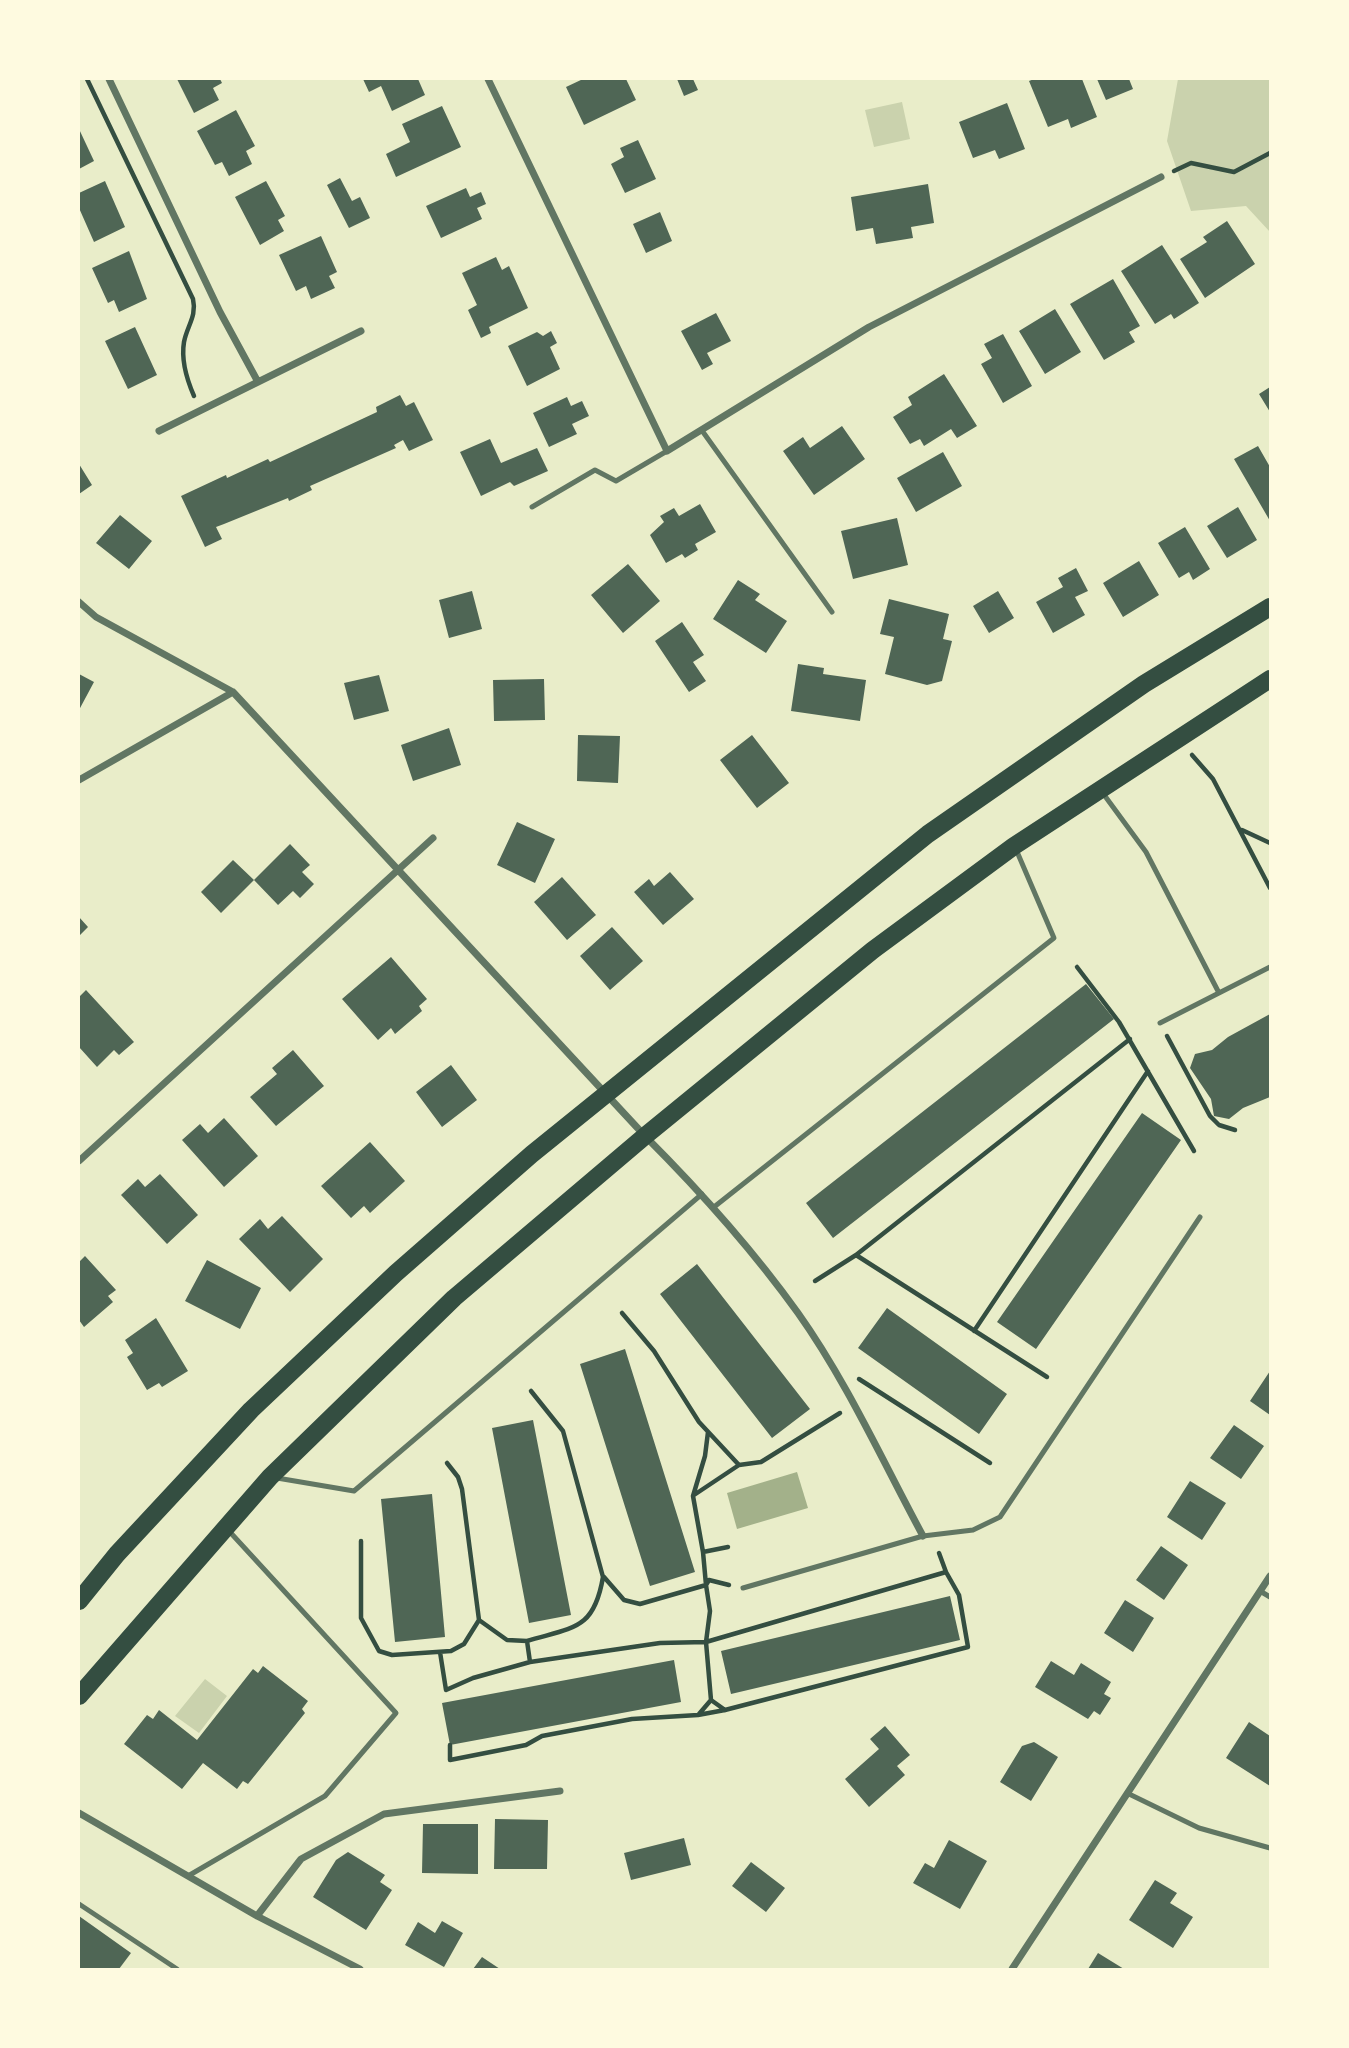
<!DOCTYPE html>
<html>
<head>
<meta charset="utf-8">
<style>
  body { margin:0 }
  #map { position:relative; width:1349px; height:2048px; overflow:hidden; background:#e9edc9; font-family:"Asap Condensed",sans-serif }
  canvas { display:block }
  .frame { position:absolute; inset:0; border:80px solid #fefae0; pointer-events:none }
</style>
</head>
<body>
<div id="map">
<canvas width="1349" height="2048"></canvas>
<div class="frame"></div>
</div>
<script>
const ctx = document.querySelector('canvas').getContext('2d');
ctx.lineJoin = 'round';
function fillPath(path, color) { ctx.fillStyle = color; ctx.fill(path, 'evenodd'); }
function trace(path, color, width, dash) { ctx.strokeStyle = color; ctx.lineWidth = width; ctx.lineCap = dash ? 'butt' : 'round'; ctx.setLineDash(dash || []); ctx.stroke(path); }
fillPath(new Path2D(`
  M1178 79H1270V232L1246 206 1191 211 1167 141Z
  M902 102 910 139 874 147 865 110Z
  M205 1679 227 1696 199 1733 175 1716Z`), '#cad2ad');
fillPath(new Path2D(`
  M797 1472 808 1508 737 1529 727 1493Z`), '#a3b18a');
fillPath(new Path2D(`
  M177 79H220L222 83 213 88 219 100 194 113Z
  M363 79H418L425 95 392 111 381 86 369 92Z
  M583 79H626L636 100 584 125 566 87Z
  M677 79H693L698 90 684 96Z
  M1034 79H1082L1097 117 1071 128 1068 119 1048 127 1029 81Z
  M1097 79H1129L1133 89 1106 100Z
  M1007 103 1025 149 999 159 995 150 973 158 959 122Z
  M442 106 461 147 396 177 386 154 410 142 402 124Z
  M236 110 255 146 246 151 252 164 229 176 222 162 215 165 197 131Z
  M79 129 94 161 79 169Z
  M638 140 656 179 625 193 611 164 624 157 620 148Z
  M340 178 352 201 360 197 370 218 349 228 327 185Z
  M105 181 125 227 94 242 79 208V193Z
  M266 181 285 216 278 220 284 231 260 245 235 197Z
  M928 184 934 223 911 227 913 238 876 244 873 228 856 231 851 197Z
  M466 188 470 197 481 192 486 204 477 208 482 219 441 238 426 206Z
  M660 212 672 241 646 253 633 224Z
  M1227 221 1255 264 1205 298 1180 259 1207 242 1203 237Z
  M321 236 337 272 329 276 335 288 311 299 306 286 296 291 279 255Z
  M1162 245 1199 303 1174 319 1171 314 1155 324 1121 271Z
  M129 251 147 299 119 312 114 300 108 303 92 268Z
  M496 257 502 270 509 266 528 308 489 327 491 333 481 338 468 310 477 305 462 273Z
  M1113 279 1140 326 1129 332 1135 342 1104 360 1070 304Z
  M1055 309 1081 352 1045 374 1019 331Z
  M716 313 731 341 707 353 713 364 702 370 681 331Z
  M135 327 157 375 128 389 105 341Z
  M551 331 557 343 550 347 560 369 527 386 508 346 537 332 543 336Z
  M1003 334 1032 386 1003 403 981 364 992 358 984 344Z
  M944 374 977 426 957 438 951 429 924 446 920 439 910 444 893 417 912 405 908 397Z
  M1270 387V412L1259 394Z
  M400 395 406 406 414 402 433 440 409 451 403 440 394 445 396 448 310 486 312 490 289 501 288 498 224 524 216 527 222 539 205 547 181 496 226 475 227 478 268 459 270 462 377 412 376 407Z
  M567 397 571 406 582 401 589 416 572 424 577 434 549 447 533 413Z
  M842 426 865 459 814 495 783 451 803 437 810 448Z
  M490 439 501 463 537 448 548 471 514 486 510 482 481 496 460 452Z
  M1258 446 1270 467V521L1234 459Z
  M943 452 962 486 916 512 897 478Z
  M79 464 92 485 79 494Z
  M700 504 716 532 695 544 698 550 685 558 682 554 666 563 650 535 664 522 660 516 674 508 679 516Z
  M1238 507 1257 540 1227 558 1207 526Z
  M120 515 152 541 129 569 96 543Z
  M897 518 908 565 853 579 841 531Z
  M1185 527 1210 569 1193 580 1189 572 1179 578 1158 543Z
  M1139 561 1159 595 1123 617 1103 583Z
  M628 564 660 601 623 633 591 595Z
  M1076 568 1088 591 1075 597 1085 615 1053 633 1036 602 1063 587 1058 578Z
  M738 580 760 594 755 600 787 621 766 653 713 619Z
  M472 591 482 629 449 638 439 600Z
  M998 591 1014 618 989 633 973 606Z
  M889 599 949 614 943 639 952 641 942 681 927 685 885 674 894 637 880 634Z
  M682 622 704 655 693 662 706 681 689 692 655 641Z
  M798 664 824 668 823 674 866 680 860 721 791 711Z
  M79 674 94 682 79 710Z
  M379 675 389 711 354 720 344 683Z
  M544 679 545 720 494 721 493 680Z
  M449 728 461 765 413 781 401 745Z
  M578 735 620 736 618 783 577 781Z
  M752 735 789 783 757 808 720 760Z
  M517 822 555 839 535 883 497 865Z
  M290 844 310 865 302 872 314 884 300 898 293 891 278 905 254 880Z
  M233 860 254 880 221 913 201 892Z
  M670 872 694 899 663 925 634 892 649 879 654 886Z
  M562 877 596 915 567 940 534 902Z
  M79 917 88 927 79 936Z
  M612 927 643 961 610 990 580 956Z
  M391 957 427 999 419 1006 422 1011 395 1034 391 1028 378 1040 342 999Z
  M1086 984 1114 1019 833 1238 806 1203Z
  M86 990 134 1042 119 1055 114 1050 97 1067 79 1047V997Z
  M1270 1014V1097L1243 1108 1229 1119 1214 1116 1211 1099 1190 1068 1195 1054 1212 1050 1228 1037Z
  M293 1050 324 1086 276 1126 250 1097 277 1074 272 1068Z
  M451 1065 477 1100 442 1127 416 1092Z
  M1142 1113 1181 1140 1036 1349 997 1322Z
  M224 1118 258 1156 224 1187 182 1140 200 1124 208 1133Z
  M370 1142 405 1181 370 1213 364 1206 351 1218 321 1186Z
  M160 1174 198 1215 167 1244 121 1195 138 1179 145 1187Z
  M282 1216 323 1259 290 1292 239 1239 260 1219 268 1229Z
  M85 1256 116 1290 108 1296 113 1302 84 1327 79 1320V1262Z
  M207 1260 261 1288 240 1329 185 1301Z
  M697 1264 810 1409 772 1438 660 1294Z
  M887 1308 1007 1394 979 1434 858 1348Z
  M156 1318 188 1371 162 1387 159 1383 147 1390 127 1357 133 1353 125 1340Z
  M625 1349 695 1572 650 1586 580 1364Z
  M1270 1371V1415L1250 1401Z
  M533 1420 571 1615 529 1623 492 1428Z
  M1234 1425 1264 1446 1241 1479 1210 1458Z
  M1190 1481 1226 1503 1202 1540 1167 1517Z
  M432 1494 445 1637 395 1642 381 1499Z
  M1161 1546 1188 1565 1164 1600 1136 1580Z
  M950 1596 960 1640 731 1694 721 1651Z
  M1125 1600 1154 1618 1133 1652 1104 1633Z
  M674 1660 681 1702 450 1745 442 1703Z
  M1051 1661 1074 1675 1081 1663 1111 1682 1104 1694 1111 1698 1100 1715 1094 1711 1088 1719 1035 1687Z
  M263 1666 308 1701 302 1709 305 1713 248 1784 243 1781 237 1789 203 1763 182 1789 124 1744 147 1715 153 1719 159 1710 197 1740 253 1669 258 1673Z
  M1249 1722 1270 1736V1786L1226 1758Z
  M885 1726 910 1755 897 1766 905 1775 869 1807 845 1779 879 1749 870 1739Z
  M1034 1742 1058 1757 1031 1801 1000 1782 1022 1746Z
  M495 1819 548 1820 547 1869H494Z
  M423 1824H478V1874L422 1873Z
  M684 1838 691 1865 631 1880 624 1853Z
  M949 1840 987 1861 960 1909 913 1883 925 1863 934 1868Z
  M348 1852 385 1875 380 1882 392 1890 366 1930 313 1897 336 1860Z
  M751 1862 785 1888 766 1912 732 1886Z
  M1155 1880 1177 1893 1170 1903 1193 1917 1173 1948 1129 1920Z
  M79 1916 131 1953 119 1969H79Z
  M442 1921 463 1933 444 1967 405 1945 418 1922 435 1933Z
  M1098 1953 1124 1969H1088Z
  M482 1957 500 1969H473Z`), '#4f6655');
trace(new Path2D(`
  M87 79 193 299C197 316 187 326 184 342 181 360 187 380 194 396
  M1174 171 1191 163 1234 172 1270 153
  M1192 755 1213 779 1270 888
  M1242 830 1270 843
  M1077 967 1119 1022 1194 1151
  M1167 1036 1210 1116 1219 1125 1235 1130
  M815 1281 856 1255
  M622 1313 654 1351 699 1422 739 1465 761 1462 840 1413
  M974 1331 1148 1071
  M1047 1377 856 1255 1130 1039
  M859 1379 990 1463
  M694 1495 739 1465
  M361 1541V1618L379 1651 392 1655 451 1651 464 1644 479 1620 462 1489 458 1477 447 1463
  M728 1547 703 1552 706 1585 709 1580 729 1585
  M703 1552 693 1496 705 1456 708 1432
  M939 1553 946 1572
  M604 1577 624 1600 640 1604 706 1585 710 1611 706 1642 711 1700 699 1714
  M479 1620 507 1640 527 1641
  M440 1652 446 1690 473 1678 530 1662 527 1641C574 1627 594 1630 603 1577L563 1431 531 1391
  M711 1700 725 1710
  M450 1745V1760L526 1745 542 1736 632 1719 698 1715 725 1710 968 1647 959 1595 946 1572 706 1642 660 1643 530 1662`), '#344e41', 4.5);
trace(new Path2D(`
  M703 432 832 612
  M532 507 595 470 616 481 667 451
  M1102 792 1146 852 1219 993
  M1160 1023 1270 967
  M714 1207 1054 938 1015 847
  M277 1478 354 1491 702 1194
  M743 1588 923 1536 973 1530 1000 1517 1200 1217
  M1260 1591 1270 1597
  M1127 1793 1199 1828 1270 1848
  M188 1876 325 1796 396 1713 229 1531
  M79 1904 177 1969`), '#617663', 5);
trace(new Path2D(`
  M109 79 220 312 258 382
  M488 79 667 451 869 327 1161 177
  M159 431 361 331
  M79 602 96 617 233 692 645 1136C700 1191 752 1249 798 1313 847 1382 883 1462 923 1536
  M79 780 233 692
  M79 1161 433 838
  M79 1813 257 1916 360 1969
  M257 1916 301 1859 384 1814 560 1791
  M1012 1969 1270 1576`), '#617663', 7);
trace(new Path2D(`
  M79 1601 117 1554 251 1410 396 1273 532 1154 928 834 1144 684 1270 607
  M79 1696 270 1477 454 1298 645 1136 873 950 1014 846 1270 679`), '#344e41', 18);
</script>
</body>
</html>
